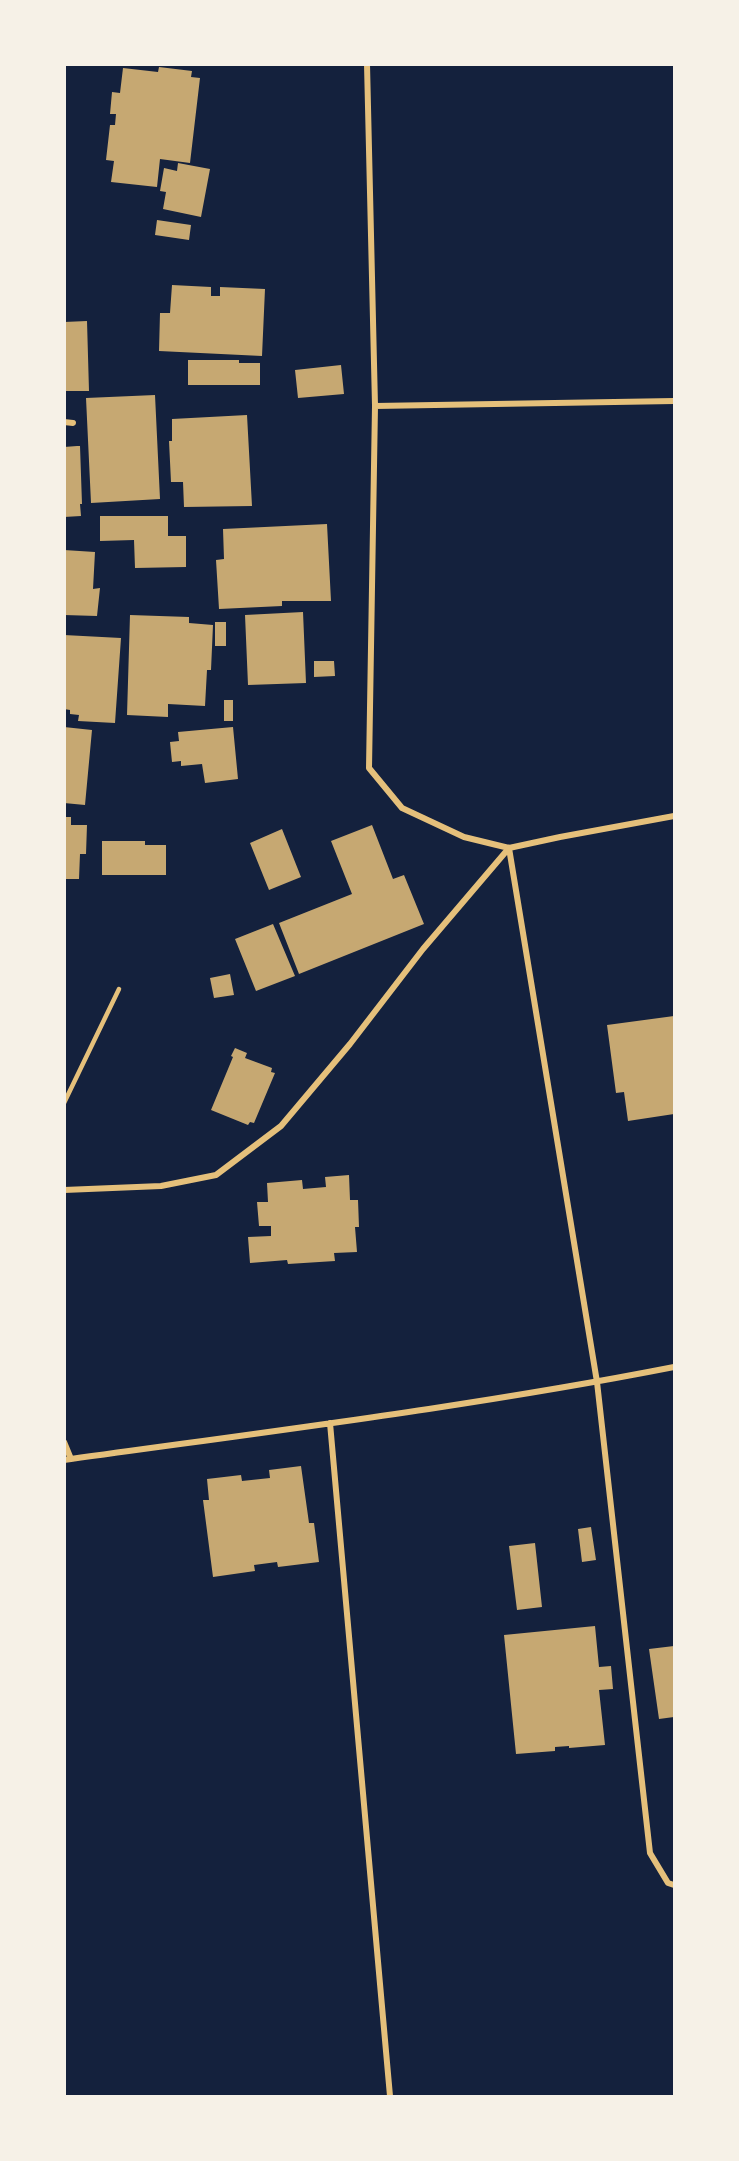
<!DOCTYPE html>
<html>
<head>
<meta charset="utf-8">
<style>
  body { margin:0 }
  #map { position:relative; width:739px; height:2161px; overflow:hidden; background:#14213d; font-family:Lora,serif }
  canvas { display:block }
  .frame { position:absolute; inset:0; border:66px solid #f6f1e7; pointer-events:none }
</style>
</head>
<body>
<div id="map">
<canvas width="739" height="2161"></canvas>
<div class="frame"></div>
</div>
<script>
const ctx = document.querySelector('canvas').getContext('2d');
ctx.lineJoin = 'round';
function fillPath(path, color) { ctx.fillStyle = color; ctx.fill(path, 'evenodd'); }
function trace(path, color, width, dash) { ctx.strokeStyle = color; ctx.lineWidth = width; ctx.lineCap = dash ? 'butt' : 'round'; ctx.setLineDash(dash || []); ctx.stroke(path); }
fillPath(new Path2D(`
  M159 67 192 71 191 77 200 78 190 163 160 159 157 187 111 182 114 161 106 160 110 125H115L116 114H110L112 92 120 93 123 68 158 72Z
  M178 163 210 169 201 217 163 209 166 192 160 191 164 168 177 171Z
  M157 220 191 225 189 240 155 235Z
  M172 285 211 287V296H220V287L265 289 262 356 159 351 160 313H170Z
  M87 321 89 391H64V322Z
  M188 360H239V363H260V385H188Z
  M341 365 344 394 298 398 295 370Z
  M155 395 160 499 91 503 86 398Z
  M247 415 252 506 184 507 183 482H171L169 441H172V419Z
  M77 446H80L82 504H80L81 516 64 517V447Z
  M100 516H168V536H186V567L135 568 134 540 100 541Z
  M327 524 331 601H282V606L219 609 216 560 224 559 223 529Z
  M64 550 95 552 93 589 100 588 97 616 64 615Z
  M303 612 306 683 248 685 245 615Z
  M130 615 189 617V623L213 625 211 670H207L205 706 168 704V717L127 715Z
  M215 622H226V646H215Z
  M64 635 121 638 115 723 78 721 79 715 70 714V710L64 709Z
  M314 661H334L335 676 314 677Z
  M224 700H233V721H224Z
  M64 727 92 730 85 805 64 803Z
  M233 727 238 779 205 783 202 764 181 766V761L172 762 170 742 179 741 178 732Z
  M64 817H71V825H87L86 854H80L79 879H64Z
  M372 825 393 879 404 875 424 924 299 974 279 923 352 894 331 841Z
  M282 829 301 877 269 890 250 843Z
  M102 841H145V845H166V875H102Z
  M273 924 295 976 256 991 235 939Z
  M230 974 234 995 214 998 210 978Z
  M674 1016V1114L628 1121 624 1092 616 1093 607 1025Z
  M235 1048 247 1053 245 1058 272 1068 271 1072 275 1073 254 1123 250 1122 248 1125 211 1110 233 1057 231 1056Z
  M349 1175 350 1200H358L359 1227H355L357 1252 334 1253 335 1261 288 1264 287 1260 250 1263 248 1237 271 1236V1226H259L257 1202H268L267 1183 302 1180 303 1189 326 1187 325 1177Z
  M301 1466 309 1523H314L319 1562 278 1567 277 1562 254 1565 255 1571 213 1577 203 1500H209L207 1479 241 1475 242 1481 270 1478 269 1470Z
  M591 1527 596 1560 582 1562 578 1529Z
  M535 1543 542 1607 517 1610 509 1546Z
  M595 1626 599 1667 611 1666 613 1689 599 1690 605 1745 569 1748V1746L555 1747V1751L516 1754 504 1635Z
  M674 1646V1717L659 1719 649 1649Z`), '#c6a872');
trace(new Path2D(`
  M64 1103 119 989`), '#e5c07b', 4.5);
trace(new Path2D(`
  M367 64 375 406 369 768 402 808 464 837 509 848 560 837 674 816
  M375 406 674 401
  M64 422 73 423
  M509 848 597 1382 650 1853 668 1883 674 1885
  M64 1190 161 1186 216 1175 281 1126 350 1044 423 949 509 848
  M330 1423 390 2096
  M64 1442 71 1459 64 1460
  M71 1459C272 1431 475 1406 674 1367`), '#e5c07b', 6);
</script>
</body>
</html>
